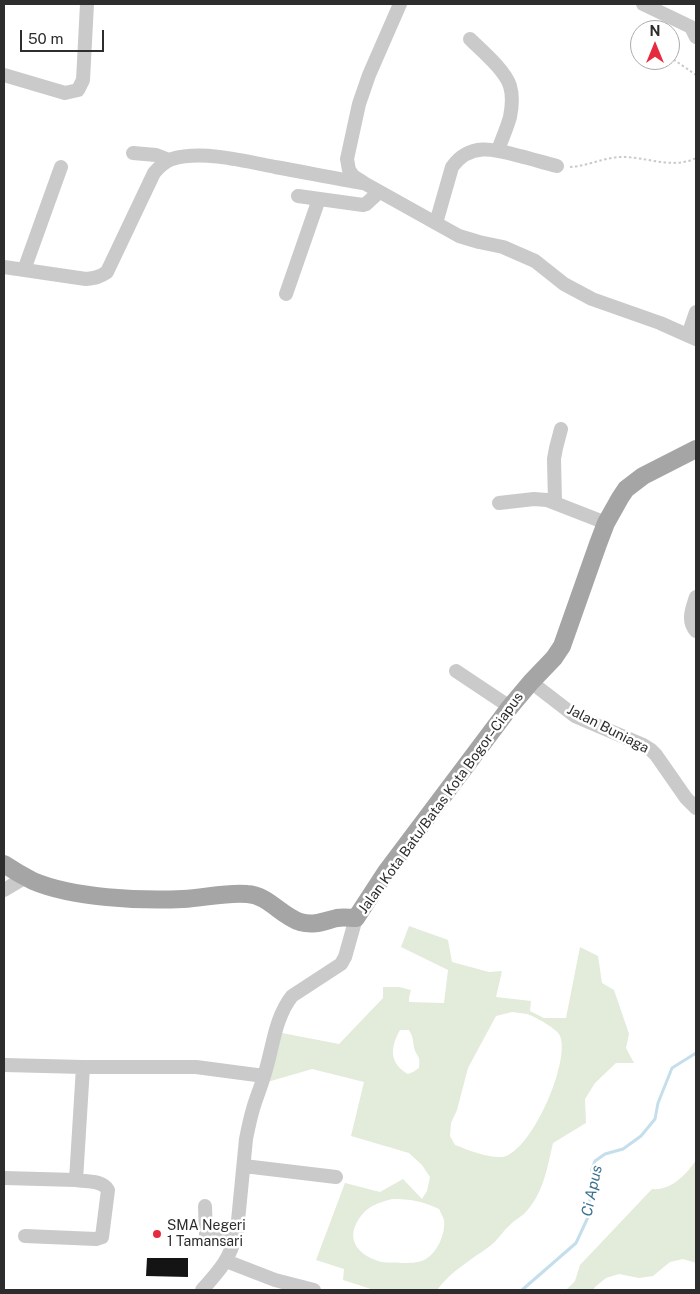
<!DOCTYPE html>
<html>
<head>
<meta charset="utf-8">
<style>
  body { margin:0 }
  #map { position:relative; width:700px; height:1294px; overflow:hidden; background:#fff; font-family:"Public Sans",sans-serif }
  canvas { display:block }
  .frame { position:absolute; inset:0; border:5px solid #2d2d2d; pointer-events:none }
  .north { position:absolute; left:630px; top:20px; width:50px; height:50px; box-sizing:border-box; background:#fff; border:1px solid #ababab; border-radius:50%; rotate:0deg; font-size:14px; font-weight:700; line-height:20px; text-align:center; color:#2d2d2d }
  .north::after { content:''; display:block; margin:auto; width:18px; height:22px; background:#e72b3f; clip-path:polygon(50% 0,100% 100%,50% 72%,0 100%) }
  .scale { position:absolute; left:20px; top:30px; width:84px; height:22px; box-sizing:border-box; border:2px solid #2d2d2d; border-top:0; padding-left:6px; font-size:15px; line-height:18px; white-space:nowrap; color:#2d2d2d; -webkit-text-stroke:4px #fff; paint-order:stroke }
</style>
</head>
<body>
<div id="map">
<canvas width="700" height="1294"></canvas>
<div class="frame"></div>
<div class="north">N</div>
<div class="scale">50 m</div>
</div>
<script>
const ctx = document.querySelector('canvas').getContext('2d');
ctx.lineJoin = 'round';
function fillPath(path, color) { ctx.fillStyle = color; ctx.fill(path, 'evenodd'); }
function trace(path, color, width, dash) { ctx.strokeStyle = color; ctx.lineWidth = width; ctx.lineCap = dash ? 'butt' : 'round'; ctx.setLineDash(dash || []); ctx.stroke(path); }
function drawText(font, color, halo, rows, align = 'center') {
  ctx.font = font + ' "Public Sans",sans-serif'; ctx.lineWidth = 5; ctx.setLineDash([]); ctx.textBaseline = 'middle'; ctx.strokeStyle = halo; ctx.fillStyle = color; for (const [text, x, y, turn = 0] of rows) {
    ctx.save(); ctx.translate(x, y); ctx.rotate((+turn || 0) * Math.PI / 180); ctx.textAlign = isNaN(turn) ? turn : align; if (halo) ctx.strokeText(text, 0, 0); ctx.fillText(text, 0, 0); ctx.restore();
  }
}
fillPath(new Path2D(`
  M409 926 448 940 452 962 489 972 502 971 496 997 531 1001 530 1011 544 1018H566L580 947 598 956 602 983 614 990 629 1034 626 1048 634 1063H616L595 1083 585 1099 586 1123 553 1143C547 1169 543 1195 524 1214 519 1218 513 1221 509 1226 502 1232 498 1240 490 1246 472 1259 450 1272 437 1290H374L343 1280 344 1269 316 1260 345 1183 380 1192 403 1179 422 1199 427 1191 430 1177 422 1165 409 1153 351 1136 364 1082 312 1069 264 1083 282 1033 339 1044 383 998V987H399L411 990 409 998V1002L444 1003 448 970 401 947ZM512 1012C517 1013 522 1013 527 1014 534 1016 555 1028 559 1034 573 1057 531 1154 502 1157 486 1158 469 1150 455 1145L450 1136 451 1123 457 1110 468 1068 496 1016ZM400 1030H409C414 1039 412 1038 414 1047 416 1057 421 1054 419 1068L413 1072 408 1074C389 1063 390 1048 400 1030ZM392 1199C410 1199 422 1201 439 1209 441 1213 443 1217 444 1220 446 1233 437 1254 424 1260 418 1263 408 1263 402 1263 395 1262 388 1263 382 1262 365 1258 346 1245 356 1224 365 1207 374 1204 392 1199Z
  M696 1160V1263L683 1259 670 1262 653 1276 639 1278 619 1274 606 1278 595 1287 593 1290H566L575 1281 580 1265 652 1189C671 1191 687 1174 696 1160Z`), '#e3ebda');
trace(new Path2D(`
  M522 1290 576 1243 589 1215 592 1169 595 1161 605 1154 623 1149 641 1136 655 1119 658 1103 672 1068 696 1053`), '#c5deeb', 3);
fillPath(new Path2D(`
  M147 1258H188V1277L146 1276Z`), '#141414');
trace(new Path2D(`
  M670 42 674 33
  M670 56 673 59 696 75
  M570 167C587 166 603 158 620 157 645 156 672 170 696 158`), '#cacaca', 2, [2.5, 2.5]);
trace(new Path2D(`
  M400 4 369 75 359 104 347 159 349 170 353 176 364 183 459 236 479 242 503 247 535 261 564 284 592 299 660 323 696 339
  M643 4 691 27 696 37
  M470 39C481 50 505 70 510 86 513 96 512 107 510 117 507 128 502 139 498 150
  M4 75 65 93 78 90 83 80 87 4
  M133 153 156 155 169 160
  M298 196 363 205 366 204 379 192
  M436 223 452 167C470 142 494 149 520 156 532 159 545 163 557 166
  M4 267 86 279C95 278 100 277 107 272L154 173C159 167 164 162 172 159 202 150 245 161 275 167 304 172 333 178 363 183
  M24 270 61 167
  M286 294 319 199
  M688 335 696 312
  M555 502 554 459 556 448 561 429
  M499 503 534 499 547 500 606 523
  M696 597C692 609 687 621 696 631
  M456 671 510 707
  M531 682 575 716 643 745 651 750 656 755 686 798 696 808
  M4 890 26 877
  M4 1065 83 1067H196L264 1076
  M244 1166 336 1177
  M4 1178 76 1180 83 1067
  M205 1206 206 1234H215L235 1240
  M25 1236 96 1239 102 1237 108 1190C102 1180 88 1182 76 1180
  M226 1261 275 1280 314 1290
  M202 1290C221 1269 230 1259 237 1231L246 1139C248 1129 250 1119 253 1109 256 1098 261 1087 264 1076 273 1049 274 1019 292 996L341 964 345 957 356 918`), '#cacaca', 14);
trace(new Path2D(`
  M4 864C13 870 23 876 33 881 73 898 140 901 183 899 204 898 227 892 247 894 268 895 281 916 300 922 315 926 324 921 337 918 343 917 350 918 356 918L386 872 510 707 531 682 554 658 562 646 598 544 606 523 620 498 626 489 643 476 696 449`), '#a5a5a5', 18);
for (const [x, y, r, color] of [
  [157,1234,5,"#e72b3f"]
]) { const dot = new Path2D(); dot.arc(x, y, r, 0, 2 * Math.PI); ctx.fillStyle = color; ctx.fill(dot); trace(dot, '#fff', 2); }
drawText('14px', '#2d2d2d', '#fff', [
  ["Jalan Buniaga",608,729,27],
  ["Jalan Kota Batu/Batas Kota Bogor–Ciapus",441,803,-54]
]);
drawText('14px', '#2d2d2d', '#fff', [
  ["SMA Negeri",167,1226],
  ["1 Tamansari",167,1242]
], 'left');
drawText('italic 15px', '#3a718f', '#fff', [
  ["Ci Apus",592,1191,-78]
]);
</script>
</body>
</html>
